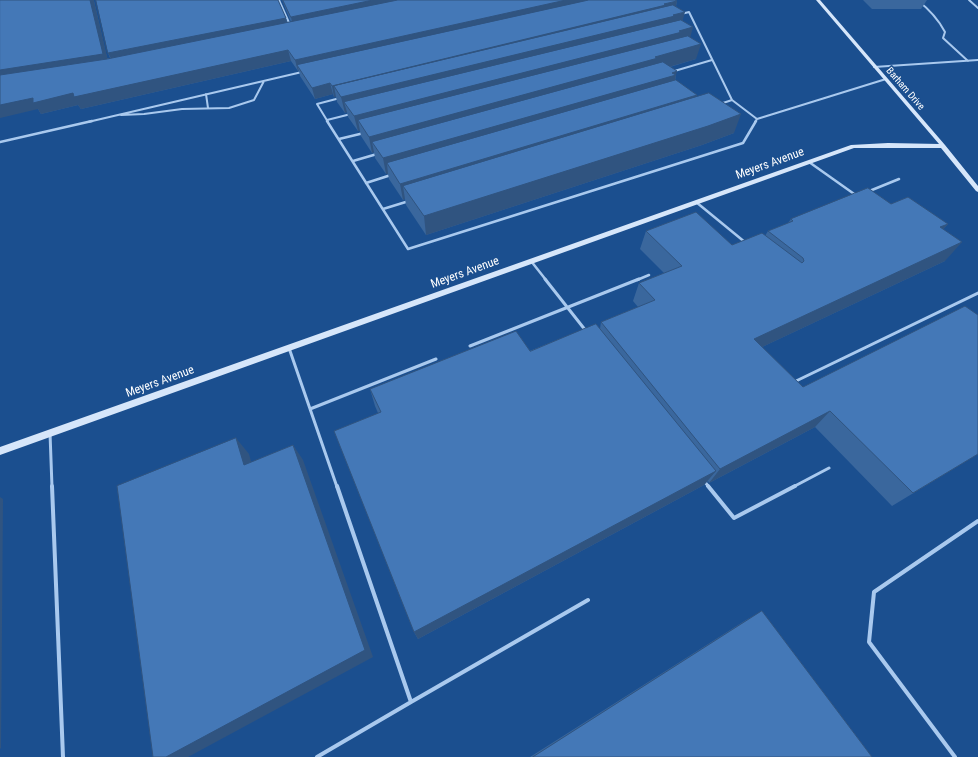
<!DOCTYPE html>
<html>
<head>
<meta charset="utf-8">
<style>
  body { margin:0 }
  canvas { display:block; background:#1b4f8f }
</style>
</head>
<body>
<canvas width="978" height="757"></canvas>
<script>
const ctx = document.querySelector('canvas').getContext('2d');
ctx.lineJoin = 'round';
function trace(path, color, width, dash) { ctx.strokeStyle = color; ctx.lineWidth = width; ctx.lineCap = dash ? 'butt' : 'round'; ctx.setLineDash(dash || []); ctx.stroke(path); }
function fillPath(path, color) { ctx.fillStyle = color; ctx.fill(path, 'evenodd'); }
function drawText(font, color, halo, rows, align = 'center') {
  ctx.font = font + ' "Roboto Condensed",sans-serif'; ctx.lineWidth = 3; ctx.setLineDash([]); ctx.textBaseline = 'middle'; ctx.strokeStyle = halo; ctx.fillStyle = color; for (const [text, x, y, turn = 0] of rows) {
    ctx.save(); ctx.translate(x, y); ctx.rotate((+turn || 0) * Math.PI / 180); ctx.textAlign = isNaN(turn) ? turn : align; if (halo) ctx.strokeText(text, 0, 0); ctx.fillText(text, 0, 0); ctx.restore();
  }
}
trace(new Path2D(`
  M279 0 290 25
  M917 0C929 9 938 19 945 32L943 38 968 61
  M969 0 978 8
  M681 14 689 12 732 100 757 119
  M874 67 978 60
  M671 72 712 60
  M206 94 208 108
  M720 104 732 100
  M121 115 144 114 182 109 229 108 254 100 264 81
  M327 120 351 114
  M88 122 302 72
  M328 122 317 104 340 98
  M755 122 757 119 886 79`), '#a9c9ee', 2);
trace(new Path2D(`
  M327 121 408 249 743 143 756 121
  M339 139 364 133
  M0 142 92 121
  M353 161 377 154
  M809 162 857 196
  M366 183 391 175
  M867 192 899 179
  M696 202 746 243
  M383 209 409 201
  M531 261 546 280
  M637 280 649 275`), '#a9c9ee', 2.5);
trace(new Path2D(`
  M545 279 586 331
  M470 346 639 279
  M289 348 337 487
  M794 382 978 293
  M310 409 436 359
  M50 433 52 487
  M704 481 709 487
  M793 487 829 468`), '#a9c9ee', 3);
trace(new Path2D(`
  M52 486 63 757
  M337 486 411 702 588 600
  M708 486 734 518 795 486
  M317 757 411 702
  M955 757 869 642 874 592 978 521`), '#a9c9ee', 4);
fillPath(new Path2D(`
  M816 0H820L945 145 978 186V192L976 191 941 148H854L0 455V447L851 145 888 143 939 144Z`), '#d6e6fa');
fillPath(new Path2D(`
  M0 0H94V1L107 58H110L108 53 286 18 287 22H291L282 0H675L677 1 676 6 690 37 696 59 670 67 676 75 675 81 697 95 696 97 734 133 702 145 426 235 406 205 405 199 403 200 389 179 388 174H386L375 158 374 152 372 153 361 136 360 131H358L348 117 347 112 345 113 337 102 336 97H334L333 94 315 99 300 76 299 71H298L291 61 81 109 78 105 41 114 38 109Z
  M863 0H927L921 9H872Z
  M891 204 948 224 943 229 945 261 762 347 803 387 978 454 892 506 815 427 709 483 708 481 704 485 418 639 414 632 378 413 375 406 370 389 530 351 600 329 601 322 638 307 633 301 639 283 664 273 640 249 646 231 732 245 765 236 768 231 788 223 791 219Z
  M762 611 872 757H530L746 620Z`), '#3a679d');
fillPath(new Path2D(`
  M90 0H94V1L109 65 0 82V70Z
  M373 0H425L293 27 291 17Z
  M566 0H610L297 65 299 71H298L295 60Z
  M677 1 675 11 334 86 336 97H334L332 86Z
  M685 12 681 26 344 102 347 112 345 113 341 97Z
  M286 18 288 28 114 64 108 53Z
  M693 27 689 42 358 120 360 131H358L354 116Z
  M701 44 696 59 655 71 372 142 374 152 372 153 369 137Z
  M288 50 291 61 81 109 78 105 41 114 38 109 0 118V105L33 98Z
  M677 71 672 91 387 163 388 174H386L383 158Z
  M330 83 333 94 315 99 312 88Z
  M697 95 692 110 403 186 405 199 403 200 400 184Z
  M741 114 734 133 702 145 426 235 424 216Z
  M948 224 932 242 940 227Z
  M962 242 945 261 743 356 754 339Z
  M830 411 815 427 709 483 720 469Z
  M236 438 249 454 256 480 244 465Z
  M293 445 303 460 373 657 188 757H166Z
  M716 471 704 485 418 639 414 632Z
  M0 497 3 499 1 748 0 749Z`), '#305480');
const building = new Path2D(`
  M0 0H90L103 54 0 70Z
  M96 0H278L286 18 108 53Z
  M283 0H373L291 17Z
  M398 0H566L295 60 288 50 74 97 73 93 33 103V98L0 105V75L107 59Z
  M589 0H675L677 1 664 4 666 5 332 86 330 83 312 88 297 65Z
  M673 5 685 12 673 15 675 16 341 97 334 86Z
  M681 20 693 27 679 31 682 32 354 116 344 102Z
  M688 36 701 44 655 57 658 58 369 137 358 120Z
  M663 62 677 71 672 73 676 75 383 158 372 142Z
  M676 80 697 95 400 184 387 163Z
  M709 93 741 114 708 126 424 216 403 186Z
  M868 188 891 204 908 197 948 224 940 227 962 242 754 339 803 387 965 306 978 315V454L913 493 830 411 720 469 601 322 655 300 639 283 682 266 646 231 696 212 732 245 762 233 802 263 804 261 803 258 768 231 793 221 791 219Z
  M596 324 716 471 414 632 334 431 381 412 370 389 516 331 530 351Z
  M236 438 244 465 293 445 365 650 166 757H153L117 486Z
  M762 611 872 757H533Z`);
fillPath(building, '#4478b7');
trace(building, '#305480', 1);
drawText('10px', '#fff', '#1b4f8f', [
  ["Barham Drive",905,89,49]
]);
drawText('12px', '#fff', '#1b4f8f', [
  ["Meyers Avenue",770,164,-20],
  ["Meyers Avenue",465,273,-20],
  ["Meyers Avenue",160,382,-20]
]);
</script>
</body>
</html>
